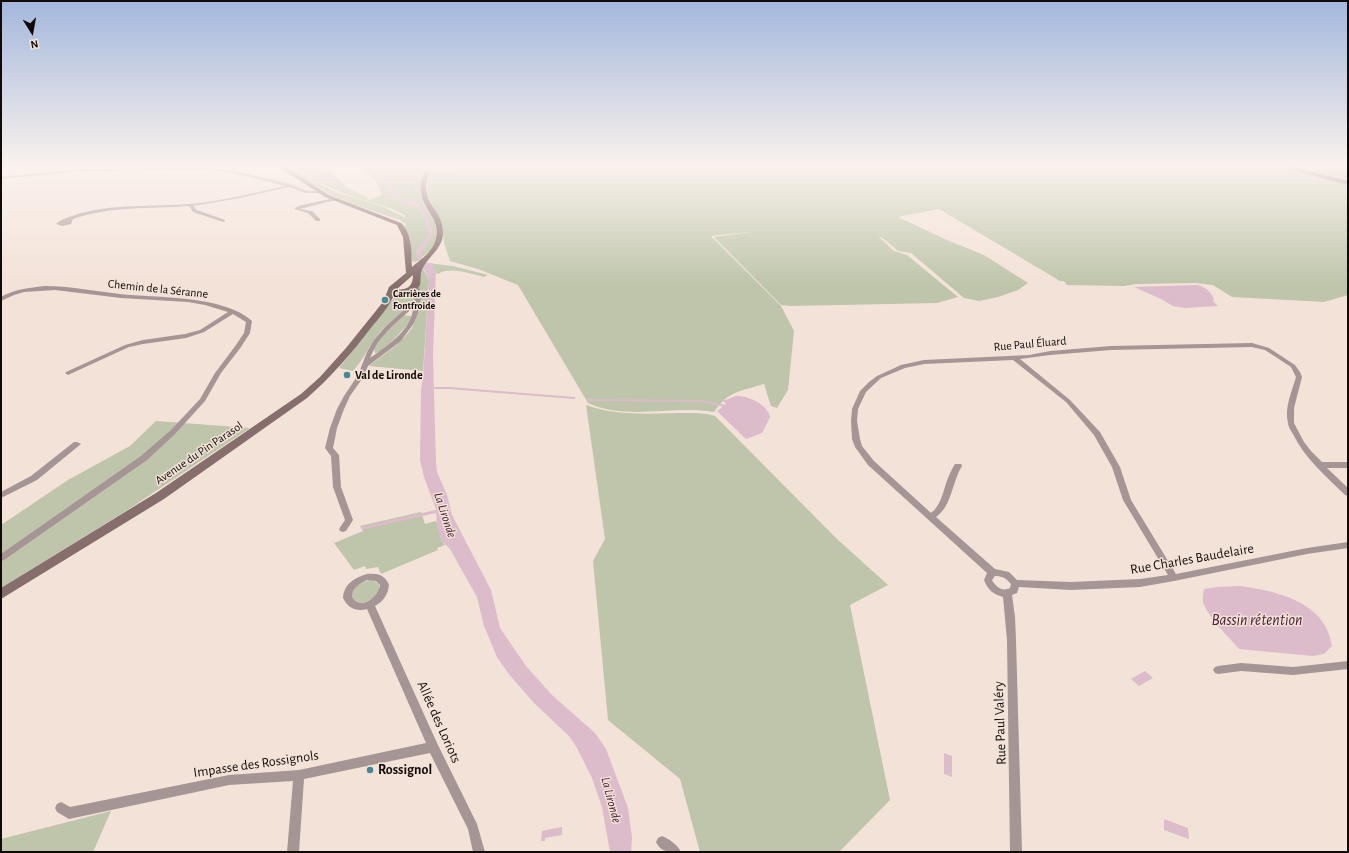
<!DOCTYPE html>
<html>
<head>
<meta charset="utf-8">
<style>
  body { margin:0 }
  #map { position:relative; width:1349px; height:853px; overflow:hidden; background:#f3e2d8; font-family:"Alegreya Sans",sans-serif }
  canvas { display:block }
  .frame { position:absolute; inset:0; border:2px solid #100b08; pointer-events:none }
  .north { position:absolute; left:12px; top:12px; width:40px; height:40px; -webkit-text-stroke:3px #f3e2d8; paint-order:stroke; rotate:169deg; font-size:11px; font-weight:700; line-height:16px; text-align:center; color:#100b08 }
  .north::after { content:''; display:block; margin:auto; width:14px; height:18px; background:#100b08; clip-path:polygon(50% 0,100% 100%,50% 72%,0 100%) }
</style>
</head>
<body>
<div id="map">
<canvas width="1349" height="853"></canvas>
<div class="frame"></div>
<div class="north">N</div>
</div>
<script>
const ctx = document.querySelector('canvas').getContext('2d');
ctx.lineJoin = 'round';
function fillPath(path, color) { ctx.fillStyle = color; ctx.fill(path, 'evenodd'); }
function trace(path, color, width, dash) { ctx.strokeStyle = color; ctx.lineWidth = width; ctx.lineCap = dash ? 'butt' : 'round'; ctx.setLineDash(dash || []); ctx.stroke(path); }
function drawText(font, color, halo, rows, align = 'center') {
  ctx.font = font + ' "Alegreya Sans",sans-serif'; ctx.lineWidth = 3; ctx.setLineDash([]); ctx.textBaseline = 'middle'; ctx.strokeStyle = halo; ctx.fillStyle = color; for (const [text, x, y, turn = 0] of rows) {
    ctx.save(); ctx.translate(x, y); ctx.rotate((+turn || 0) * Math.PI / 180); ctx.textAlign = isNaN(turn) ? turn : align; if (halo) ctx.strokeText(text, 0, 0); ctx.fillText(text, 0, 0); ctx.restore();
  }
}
fillPath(new Path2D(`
  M285 166H291L333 191 384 207 404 217 406 216C385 203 360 201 338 191 322 185 308 175 294 166H324L347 187 368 198 365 199 369 200 382 195C381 186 367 171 360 166H426C422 174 419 185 420 193 423 212 442 222 435 242 433 247 431 251 426 254 422 257 419 262 413 262 408 251 414 240 404 227L406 224 400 220 356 205 331 195Z
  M434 166H438L435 171H440L443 166H1348V295L1324 302 1232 297 1213 285 1195 283 1136 284 1124 286 1067 285 1064 281H1060L939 209 898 217 947 240 984 255 1028 283 1018 290 998 297 979 301 964 298 911 253 898 251 884 239 878 236 894 251 907 255 958 297 937 303 790 306 781 305 714 237 759 231 711 236 781 306 794 331 788 390 777 408 771 406 764 384C741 391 728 391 714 412 673 405 628 421 588 403L518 285 478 269 450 261 444 243 442 223 427 195 428 177Z
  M427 263 453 266 488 275 484 277C471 274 450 266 438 274L424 266Z
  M419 268 424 270 429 280 423 371 369 366C384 354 408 340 415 321 420 309 418 282 419 268Z
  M403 294H414L415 296 413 303C402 313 390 321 380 332 370 344 364 359 353 371L339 368 393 299Z
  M403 315 412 316 411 321 383 351 375 353 374 349 384 335Z
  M586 405C619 417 653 413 688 413 697 413 706 413 715 416L837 539 888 585 850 605 890 800 839 852H700L680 779 608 720 593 561 605 539Z
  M156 421 250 428 129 509 1 588V525L68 480 130 446Z
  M421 512 425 524 436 521 442 541 445 545 437 548 438 550 381 574 378 567 366 569 365 566 354 570 334 543 363 531 360 526Z
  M370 580C395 583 365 615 352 597 352 587 361 582 370 580Z
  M111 811 93 852H1V839Z`), '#bec5aa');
fillPath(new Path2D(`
  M370 166H375L386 177 398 198 418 203 428 217 434 233 421 253V258L427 263H433V269H436L433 357 436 463 437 472 447 495 452 515 491 590 500 628 526 666 552 695 595 733 606 749 628 808 632 838 631 852H610L602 807 592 778 577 748 569 736 534 703 508 673 497 657 484 626 477 597 450 549 442 541 437 528 436 509 424 477 420 460 421 389 423 378 429 280 425 270 422 269 423 266C408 249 420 249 429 234L424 218 416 207 402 204 394 199 381 178Z
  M1197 285C1206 287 1210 291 1214 299L1213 301 1218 306 1185 308 1173 306 1161 299 1134 287Z
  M736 396C749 396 767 404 770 417L762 433 746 439 717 411 726 404 723 401Z
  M1240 586C1277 591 1326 602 1332 646L1324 654 1313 656 1239 649C1227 635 1212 621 1204 605 1202 601 1203 594 1204 589L1217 587Z
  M1145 671 1153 678 1139 686 1131 679Z
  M944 753 952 756V777L944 774Z
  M1164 819 1188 828 1189 839 1164 830Z
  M562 827V835L545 838V841H541L542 831Z`), '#dcbbca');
trace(new Path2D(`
  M435 172 462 166
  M415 201 416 176 421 174
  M414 204 408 188 419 166`), '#dcbbca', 1.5);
trace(new Path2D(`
  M431 388H449L574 398
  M588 400 701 401 726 406`), '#dcbbca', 2);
trace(new Path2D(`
  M363 528 438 511`), '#dcbbca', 3);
fillPath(new Path2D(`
  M6 166H13L7 168Z
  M1300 166H1309L1348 176V178Z
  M198 168 225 169 287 183 307 191H321L323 192 321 193H306L289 187 240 198 193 206 197 210 225 220V221L223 222 193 212 189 206C150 209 110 206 73 219L71 224 62 226 56 224C60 220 66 218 72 216 110 203 150 207 190 204 222 201 254 193 285 186L225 171 198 170 81 171 1 179V177L78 169Z
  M334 198 336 199V200L300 209 312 211 320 219V221H316L308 213 294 209 298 206Z
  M416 283 419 285 421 296 418 313 414 323 401 341 368 366 362 379 350 396 344 409 337 428 333 448 339 455 341 487 353 520 346 531 343 532 340 531 339 529 345 520 333 487 331 456 325 448 330 428 337 409 344 396 358 375 367 352 374 340 385 327 414 301 415 296 413 285ZM413 308C412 330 387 346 370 358 378 337 396 322 413 308Z
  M44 286C70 286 94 291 120 294 156 298 224 295 252 321L250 333 241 347 221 373 205 401 175 434 147 460 4 560 1 561V554L141 456 171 430 200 399 215 373 236 345 244 333 246 322 233 314 204 332 186 338 143 344 129 347 68 375 65 373 66 372 125 345 143 340 185 334 200 330 228 312 205 305 188 302 121 298 55 290 24 292 14 295 1 301V297C15 289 29 288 44 286Z
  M1252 343 1269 348 1295 365 1300 372 1302 377 1294 408V423L1304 442 1311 451 1322 462H1348V468H1327L1348 488V496L1345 495C1326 476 1305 459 1293 434 1291 431 1288 426 1288 423 1284 408 1292 391 1296 377L1291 367 1265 350 1252 347 1111 350 1050 355 1020 359 1070 400 1100 432 1120 467 1131 500 1176 574 1307 548 1348 542V548L1307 554 1174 581 1140 587 1071 590 1019 587 1017 593 1012 595 1015 617 1016 640 1022 852H1010L1007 640 1003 597C993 594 988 590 984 580L987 573 868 465 855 447 852 439 851 421 852 409 860 391 869 382 877 376 901 365 924 360 1029 355 1050 351 1111 346ZM1013 360 1066 402 1094 435 1112 467 1123 500 1168 575 1140 579 1071 582 1017 580 1009 572 995 569 936 517C952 506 952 482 962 466L961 464H955C952 469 950 473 948 478 943 490 942 505 931 513L874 461 862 446 860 439 857 421 858 409 866 392 881 378 905 368 924 364ZM995 576C1002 576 1006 578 1011 584L1010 588C1002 592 996 587 992 580Z
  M74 442H77L81 444 37 480 1 498V492L31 476Z
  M367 574C378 573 385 575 389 585 388 594 384 601 375 606L437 743 477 824 485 852H473L468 829 430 753 304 779 299 852H287L293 781 229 785 69 819 57 812 55 808 57 804 61 802 70 807 229 775 299 770 426 743 367 609C356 612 348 608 343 598 344 584 354 578 367 574ZM367 580 376 581 380 585C379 597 361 611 352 597 352 588 359 584 367 580Z
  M1348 661V669L1293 675 1241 671 1218 674 1215 673 1213 670 1215 667 1218 666 1241 663 1293 667Z
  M662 836C669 839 678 845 681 852 670 852 661 853 656 842L658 838Z`), '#a59594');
fillPath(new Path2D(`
  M277 166H285L329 195 401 223C413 235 411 252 412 267 420 260 431 253 435 242 446 214 405 205 427 166H433C413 203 444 206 443 233 443 249 428 256 422 270 420 274 421 280 420 285 414 292 404 296 395 293 389 307 380 317 370 329 351 354 331 377 307 398L164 499 1 599V588L156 493 301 394 320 377 346 348 383 302 389 287 406 273 403 237 397 225 325 197ZM413 275C413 285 408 291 397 289Z`), '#856e6c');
fillPath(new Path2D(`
  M1277 166H1289L1348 181V185Z`), '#6e5251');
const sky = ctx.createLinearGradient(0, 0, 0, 286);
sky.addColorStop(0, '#a3b7dc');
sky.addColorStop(0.58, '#faf2ed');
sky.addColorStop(1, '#faf2ed00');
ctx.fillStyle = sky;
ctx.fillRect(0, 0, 1349, 286);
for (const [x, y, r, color] of [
  [385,300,4,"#468799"],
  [347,375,4,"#468799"],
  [370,770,4,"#468799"]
]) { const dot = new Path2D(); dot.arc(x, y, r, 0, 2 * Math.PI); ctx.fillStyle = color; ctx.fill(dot); trace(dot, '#f3e2d8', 1.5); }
drawText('bold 10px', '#100b08', '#f3e2d8', [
  ["Carrières de",393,294],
  ["Fontfroide",393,306]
], 'left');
drawText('12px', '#100b08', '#f3e2d8', [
  ["Chemin de la Séranne",158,289,6],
  ["Rue Paul Éluard",1030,344,-5],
  ["Avenue du Pin Parasol",199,453,-34]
]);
drawText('bold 12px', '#100b08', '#f3e2d8', [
  ["Val de Lironde",355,375]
], 'left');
drawText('italic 13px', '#4b2037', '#f3e2d8', [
  ["La Lironde",445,515,72],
  ["La Lironde",611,800,75]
]);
drawText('14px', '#100b08', '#f3e2d8', [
  ["Rue Charles Baudelaire",1192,559,-10],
  ["Allée des Loriots",439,722,66],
  ["Rue Paul Valéry",1000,723,-92],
  ["Impasse des Rossignols",256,764,-8]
]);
drawText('bold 14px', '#100b08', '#f3e2d8', [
  ["Rossignol",378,770]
], 'left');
drawText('italic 16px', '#4b2037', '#f3e2d8', [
  ["Bassin rétention",1257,620]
]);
</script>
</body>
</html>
